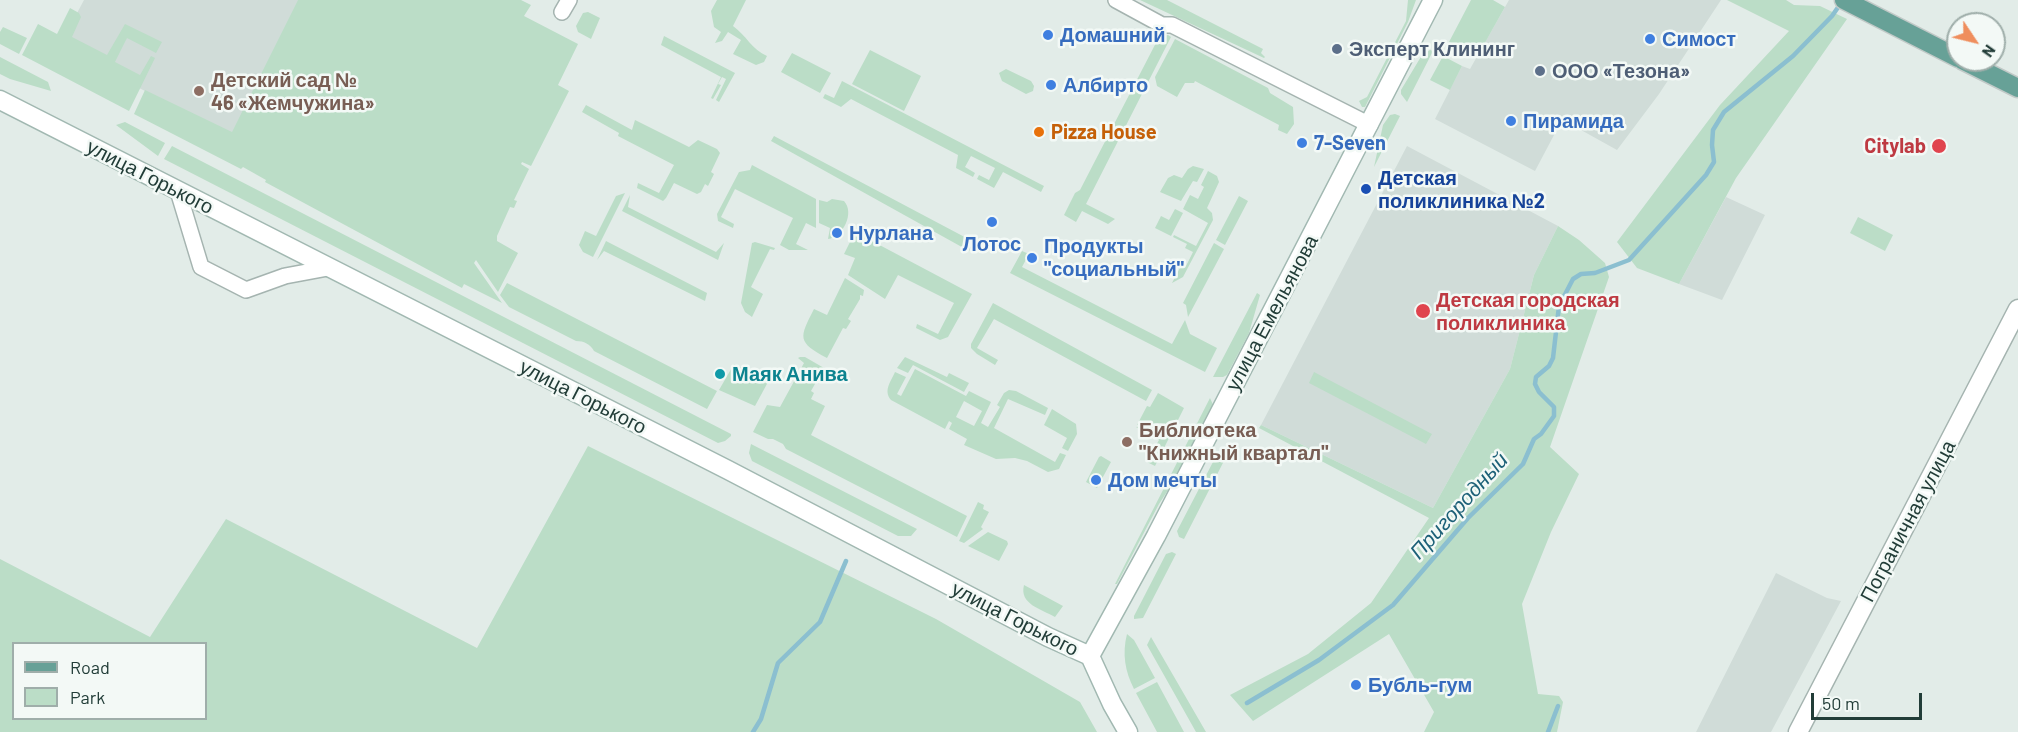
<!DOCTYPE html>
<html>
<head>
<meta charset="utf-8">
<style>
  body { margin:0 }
  #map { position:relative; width:2018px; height:732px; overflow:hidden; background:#e2ece8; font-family:Barlow,sans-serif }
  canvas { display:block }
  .legend { position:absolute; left:12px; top:642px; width:195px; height:78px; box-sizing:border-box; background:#f3f9f6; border:2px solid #9faeaa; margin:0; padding:8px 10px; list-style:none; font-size:18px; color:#223d38 }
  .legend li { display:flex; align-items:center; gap:12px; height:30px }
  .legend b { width:30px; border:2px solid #9faeaa }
  .north { position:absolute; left:1946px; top:12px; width:60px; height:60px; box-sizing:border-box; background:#f3f9f6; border:2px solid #9faeaa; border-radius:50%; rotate:125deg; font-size:16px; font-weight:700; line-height:24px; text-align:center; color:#223d38 }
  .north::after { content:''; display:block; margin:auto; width:21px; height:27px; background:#ef8e5d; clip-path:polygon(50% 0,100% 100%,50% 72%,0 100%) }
  .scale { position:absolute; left:1811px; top:693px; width:111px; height:27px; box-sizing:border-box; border:3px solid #223d38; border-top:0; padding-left:8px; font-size:18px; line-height:21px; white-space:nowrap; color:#223d38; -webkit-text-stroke:4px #f3f9f6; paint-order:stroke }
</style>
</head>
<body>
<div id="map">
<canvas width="2018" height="732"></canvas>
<ul class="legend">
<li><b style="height:8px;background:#67a197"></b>Road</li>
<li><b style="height:16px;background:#bbddc7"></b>Park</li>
</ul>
<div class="north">N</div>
<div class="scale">50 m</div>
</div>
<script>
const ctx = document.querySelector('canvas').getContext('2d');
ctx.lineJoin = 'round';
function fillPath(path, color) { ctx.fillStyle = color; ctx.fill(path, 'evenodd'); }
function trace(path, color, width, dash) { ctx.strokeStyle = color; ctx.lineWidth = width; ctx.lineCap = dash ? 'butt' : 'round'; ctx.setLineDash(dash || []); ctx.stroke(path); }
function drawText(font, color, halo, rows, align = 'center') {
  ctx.font = font + ' Barlow,sans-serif'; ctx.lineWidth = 5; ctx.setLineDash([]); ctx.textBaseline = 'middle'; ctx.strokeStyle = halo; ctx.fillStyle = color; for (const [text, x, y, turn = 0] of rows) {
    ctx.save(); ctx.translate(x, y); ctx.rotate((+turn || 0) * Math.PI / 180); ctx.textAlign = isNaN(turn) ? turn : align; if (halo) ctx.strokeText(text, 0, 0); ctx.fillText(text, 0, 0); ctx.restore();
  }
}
fillPath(new Path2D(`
  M84 0H300L231 135 59 47Z
  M1509 0H1721L1659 94 1617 150 1581 130 1563 118 1535 171 1435 119 1462 66 1470 69Z
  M1407 146 1558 226 1534 275 1510 369 1433 508 1261 425Z
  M1726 197 1765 215 1722 300 1679 284Z
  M1776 573 1827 598 1841 601 1771 732H1696Z`), '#d0dcd8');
fillPath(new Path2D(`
  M298 0H521L531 5 524 16 578 44 558 85 569 91 531 166 522 162 521 164 529 169 514 200 517 201 514 208 510 207 497 236V241L518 253 498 292 476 260 474 263 502 303 464 284 462 288 265 182 266 180 243 167 241 169 134 114 145 90 232 132Z
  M717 0H746L733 26C746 35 752 50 767 56L764 62 756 65 733 54 741 40 728 32 722 41 715 43 721 32 714 27 711 11Z
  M1140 0H1167L1263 49 1261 53 1265 57 1264 58Z
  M1408 0H1416L1408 22 1365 107H1362L1359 101 1367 97 1406 21Z
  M1471 0H1493L1505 7 1477 57 1449 42Z
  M1727 0H1786L1794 5 1820 6 1847 19 1736 178 1679 284 1637 268 1617 242 1720 105 1789 31Z
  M70 8 79 13 81 17 72 37 107 55 125 24 162 42 156 53 127 38 115 62 140 75 151 56 155 58 129 111 22 55 38 24 57 34Z
  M588 12 600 18 591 39 578 32 576 26 583 13Z
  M3 27 27 38 19 54 0 44V32Z
  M1168 35 1171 37 1086 204 1115 219 1108 224 1082 211 1076 222 1064 215 1075 193 1080 190 1159 37Z
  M664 36 735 73 719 102 716 100 726 79 722 77 718 84 721 85 713 99 711 98 721 77 661 45Z
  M1175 39 1268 88 1270 93 1293 107 1294 124 1287 134 1278 130 1279 125 1195 81 1194 83H1185L1177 97 1157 86 1155 77Z
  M870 50 921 76 904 111 852 84Z
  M1430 50 1433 51 1407 102 1401 94V90L1422 55Z
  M792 53 831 73 820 93 781 72Z
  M1443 56 1462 66 1450 90 1430 80Z
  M0 57 48 82 51 91 10 79 0 74Z
  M1006 69 1031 81 1034 86 1033 91 1026 94 1002 81 999 73Z
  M842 81 1044 186 1041 192 1003 172 994 188 977 179 979 175 989 180 995 168 971 156 965 167 975 173 973 177 956 168 958 155 851 99 841 107 823 98 825 94 834 98Z
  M586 105 632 130 635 120 689 147 698 140 717 149 720 153 711 172 714 174 708 186 705 184 701 192 697 194 674 183 666 198 663 201 637 188 638 183 659 193 674 165 618 136 619 133 582 112Z
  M1395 114 1400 116 1374 167 1383 125 1390 115Z
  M125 122 165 143 158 156 116 125Z
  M774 136 974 242 969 251 771 141Z
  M172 146 731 434V436L725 441 718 443 164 159Z
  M752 165 816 199V228L806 223 796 244 808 250H789L780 245 793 218 735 189 721 217 734 224 733 228 718 221 717 214 739 172 750 170Z
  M1193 166 1204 169 1197 182 1193 181 1181 201 1160 192 1168 178 1174 175 1182 178 1188 169Z
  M1208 171 1217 176 1219 182 1207 208 1212 213 1213 220 1183 277 1172 283 1182 264 1186 266 1193 252 1185 248 1187 244 1173 237 1174 235 1196 246 1208 223 1183 209 1190 195 1198 199 1204 187 1201 185Z
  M625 193 593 257 583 252 579 245 585 231 596 236 616 196Z
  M630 195 628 207 716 252 724 243 718 260 622 211Z
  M1239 196 1248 201 1225 245 1216 240Z
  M832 199 844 201C855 213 843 237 828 239L830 228 819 223V200L827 202Z
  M1175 209 1183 213 1171 236 1155 228 1161 216 1169 220Z
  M1858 217 1893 235 1885 251 1850 233Z
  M1558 226 1579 240 1605 263 1609 277 1550 447 1579 474 1551 532 1522 604 1538 694 1559 696 1563 702 1557 732H1424L1434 712 1389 634 1253 721 1230 695 1308 654 1371 603 1429 518 1259 428 1261 425 1433 508 1510 369 1534 275Z
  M855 232 972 294 948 337 940 340 916 328 917 324 938 334 954 303 898 275 885 299 848 275 855 258 844 254Z
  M606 241 707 293 705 301 604 251 597 260Z
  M755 242 775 248 774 250 770 249 751 287 763 294 752 317 745 312 741 303 752 243Z
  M1214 243 1224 249 1188 317 1186 305 1183 303Z
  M1022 251 1029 254 1022 267 1172 344 1185 320 1190 334 1217 348 1205 372 1010 273Z
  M845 278 864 290 863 296 860 295V299L848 319 851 321 846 329 843 328 827 358C797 342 799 338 814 309L827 315Z
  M507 283 717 391 707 409 594 351C590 344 584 341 576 341L509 307 500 295Z
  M1257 293 1260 295 1249 333 1227 375 1223 377H1213Z
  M993 303 1152 390 1146 401 994 319 977 348 998 360 995 365 977 354 971 348V344Z
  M800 357H805L824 368 811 391 814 393 811 399 825 406 811 435 967 516 957 537 786 449 783 444 773 439H768L753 432 767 405 780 407 804 363 798 358Z
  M905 357 947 377 949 373 969 383 964 392 913 365 908 373 897 368Z
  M734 364 768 382 755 406 719 390Z
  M915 369 966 396 969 391 991 402 981 423 988 427 1000 407 997 405 1004 393 1009 390 1016 391 1048 408 1045 415 1008 399 994 428 1055 462 1060 453 1066 455 1059 469 1048 472 1027 461 1015 458 996 459 964 445 967 439 949 429 952 423 949 421 945 429 891 400C883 391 891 381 895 372L906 377 897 394 901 396ZM964 401 982 411 974 426 956 417Z
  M1314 372 1432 434 1426 444 1309 383Z
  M1158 393 1184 408 1174 428 1160 423 1137 425 1147 406 1150 407Z
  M1210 398 1215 409 1195 449 1159 504 1117 584H1115Z
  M1052 409 1076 424 1077 434 1068 451 1062 448 1067 438 1044 425Z
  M1160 425 1173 430 1155 466 1147 462 1159 440 1136 427Z
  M751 444 917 529 911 536H898L752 461 749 453Z
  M588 446 936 619 1080 702 1097 732H0V559L150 637 226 519 477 648ZM14 644H206V718H14Z
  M1101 456 1111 462 1097 488 1086 482 1099 457Z
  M1226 457 1184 539 1179 537 1177 531 1213 462Z
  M978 502 984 505 983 509 989 512 981 527 983 529 964 543 959 541Z
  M988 532 1007 541 1008 544 999 561 968 546Z
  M1172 552 1176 554 1143 618 1134 619V616L1166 554Z
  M1024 585 1063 606 1055 617C1041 609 1019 604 1024 585Z
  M1127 634 1134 640 1155 678 1134 689C1125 671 1122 654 1127 634Z
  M1151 637 1206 732H1196L1147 645Z
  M1157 682 1184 732H1157L1136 693Z`), '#bbddc7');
trace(new Path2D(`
  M1247 703 1319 660 1393 605 1468 518 1523 464 1534 439 1541 434 1554 416V407L1539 392 1535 384 1536 377 1549 366 1553 358 1559 306 1573 279 1581 274 1595 273 1629 260 1706 175 1714 162 1712 145 1713 130 1724 112 1793 56 1832 16 1841 3
  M753 732 761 719 778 663 820 622 846 561
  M1548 732 1558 706`), '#8bbfd0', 4.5);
const minor = new Path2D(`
  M1116 0 1162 25H1172L1370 125
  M562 12 569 0
  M178 191 201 267 246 290 285 276 328 268`);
const tertiary = new Path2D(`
  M1798 732 2018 309`);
const secondary = new Path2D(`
  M0 100 728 470 1048 637 1090 656 1112 704 1128 732
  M1090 656 1156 536 1433 0`);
const primary = new Path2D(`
  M1844 0 1958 58
  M1962 60 2018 88`);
trace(minor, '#a5b4b0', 18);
trace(tertiary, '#a5b4b0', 21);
trace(secondary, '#a1b8b1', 21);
trace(primary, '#c1c9c7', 21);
trace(minor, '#fff', 15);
trace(tertiary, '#fff', 18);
trace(secondary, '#fff', 18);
trace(primary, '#67a197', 18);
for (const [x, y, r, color] of [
  [1048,35,6,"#3f7fe0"],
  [1650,39,6,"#3f7fe0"],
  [1337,49,6,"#5c6f8a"],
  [1540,71,6,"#5c6f8a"],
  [1051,85,6,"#3f7fe0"],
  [199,91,6,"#8d6e63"],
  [1511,121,6,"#3f7fe0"],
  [1039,132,6,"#e8710a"],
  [1302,143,6,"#3f7fe0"],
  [1939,146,8,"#e0444e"],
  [1366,189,6,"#1a4fb4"],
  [992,222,6,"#3f7fe0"],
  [837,233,6,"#3f7fe0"],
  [1032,258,6,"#3f7fe0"],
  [1423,311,8,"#e0444e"],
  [720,374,6,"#0f9aa8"],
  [1127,442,6,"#8d6e63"],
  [1096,480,6,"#3f7fe0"],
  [1356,685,6,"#3f7fe0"]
]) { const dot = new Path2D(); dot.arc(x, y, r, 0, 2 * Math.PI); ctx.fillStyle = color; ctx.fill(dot); trace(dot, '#f3f9f6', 2); }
drawText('bold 20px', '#366cbe', '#f3f9f6', [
  ["Домашний",1060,35],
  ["Симост",1662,39],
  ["Албирто",1063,85],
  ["Пирамида",1523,121],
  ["7-Seven",1314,143],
  ["Нурлана",849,233],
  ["Лотос",992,244,"center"],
  ["Продукты",1044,246],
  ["\"социальный\"",1044,269],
  ["Дом мечты",1108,480],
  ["Бубль-гум",1368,685]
], 'left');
drawText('bold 20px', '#4e5e75', '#f3f9f6', [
  ["Эксперт Клининг",1349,49],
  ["ООО «Тезона»",1552,71]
], 'left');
drawText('bold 20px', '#785e54', '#f3f9f6', [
  ["Детский сад №",211,80],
  ["46 «Жемчужина»",211,103],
  ["Библиотека",1139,430],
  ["\"Книжный квартал\"",1139,453]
], 'left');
drawText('bold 20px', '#c56008', '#f3f9f6', [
  ["Pizza House",1051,132]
], 'left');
drawText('bold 20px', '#be3a42', '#f3f9f6', [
  ["Citylab",1926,146],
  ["Детская городская",1436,300,"left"],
  ["поликлиника",1436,323,"left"]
], 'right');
drawText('20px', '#223d38', '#f3f9f6', [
  ["улица Горького",150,177,27],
  ["улица Емельянова",1272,313,-62],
  ["улица Горького",583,397,27],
  ["Пограничная улица",1908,521,-62],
  ["улица Горького",1015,619,27]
]);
drawText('bold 20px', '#164399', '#f3f9f6', [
  ["Детская",1378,178],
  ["поликлиника №2",1378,201]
], 'left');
drawText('bold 20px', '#0d838f', '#f3f9f6', [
  ["Маяк Анива",732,374]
], 'left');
drawText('italic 21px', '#1d6178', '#f3f9f6', [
  ["Пригородный",1459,506,-48]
]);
</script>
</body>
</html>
